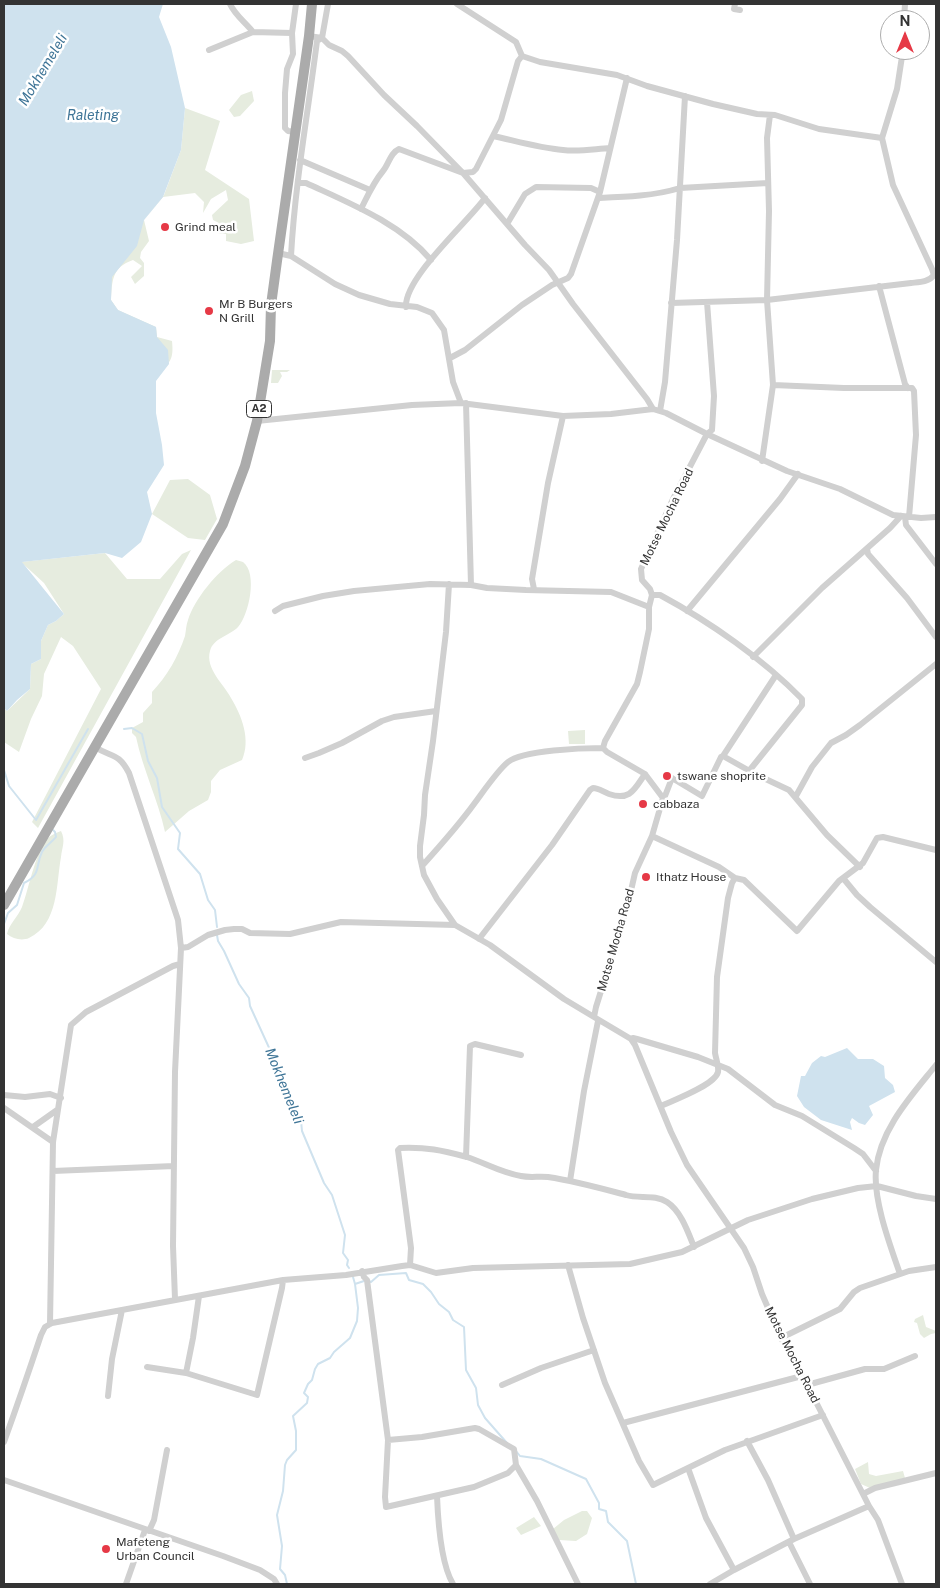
<!DOCTYPE html>
<html>
<head>
<meta charset="utf-8">
<style>
  body { margin:0 }
  #map { position:relative; width:940px; height:1588px; overflow:hidden; background:#fff; font-family:"Public Sans",sans-serif }
  canvas { display:block }
  .frame { position:absolute; inset:0; border:5px solid #333; pointer-events:none }
  .north { position:absolute; left:880px; top:10px; width:50px; height:50px; box-sizing:border-box; background:#fff; border:1px solid #adadad; border-radius:50%; rotate:0deg; font-size:14px; font-weight:700; line-height:20px; text-align:center; color:#333 }
  .north::after { content:''; display:block; margin:auto; width:18px; height:22px; background:#e63946; clip-path:polygon(50% 0,100% 100%,50% 72%,0 100%) }
</style>
</head>
<body>
<div id="map">
<canvas width="940" height="1588"></canvas>
<div class="frame"></div>
<div class="north">N</div>
</div>
<script>
const ctx = document.querySelector('canvas').getContext('2d');
ctx.lineJoin = 'round';
function fillPath(path, color) { ctx.fillStyle = color; ctx.fill(path, 'evenodd'); }
function trace(path, color, width, dash) { ctx.strokeStyle = color; ctx.lineWidth = width; ctx.lineCap = dash ? 'butt' : 'round'; ctx.setLineDash(dash || []); ctx.stroke(path); }
function drawText(font, color, halo, rows, align = 'center') {
  ctx.font = font + ' "Public Sans",sans-serif'; ctx.lineWidth = 5; ctx.setLineDash([]); ctx.textBaseline = 'middle'; ctx.strokeStyle = halo; ctx.fillStyle = color; for (const [text, x, y, turn = 0] of rows) {
    ctx.save(); ctx.translate(x, y); ctx.rotate((+turn || 0) * Math.PI / 180); ctx.textAlign = isNaN(turn) ? turn : align; if (halo) ctx.strokeText(text, 0, 0); ctx.fillText(text, 0, 0); ctx.restore();
  }
}
fillPath(new Path2D(`
  M252 91 254 101 240 116 234 117 229 110 241 95Z
  M185 108 220 121 205 170 249 199 254 241 241 244 226 241V234L217 233 216 226 219 223 213 220 212 215 228 200 226 190 211 199 203 213 204 202 195 193 163 197 144 220 149 241 141 252 140 258 144 263V276L135 284 131 277 142 266 133 260C112 267 112 281 111 300L118 310 156 327 157 337 172 341C174 360 170 364 155 374L4 310 75 305 164 195 181 150Z
  M272 370H290L287 372H280L282 376 278 383H271Z
  M188 479 210 495 217 519 205 540 188 538 152 514 170 480Z
  M191 550 38 828 32 822 101 689 73 646 61 637 44 674 42 696 31 719 19 752 4 742V708L7 711 30 689 31 664 41 659V641L48 625 56 621 64 614 44 583 21 562 105 553 127 579H160L182 554Z
  M236 560C238 561 241 561 243 562 258 573 249 615 238 627 231 635 213 638 210 651 205 669 224 684 231 698 242 716 251 740 242 760L220 770 211 781V792L208 800 189 811 165 832C158 800 143 770 136 737L132 733V728L143 722V713L152 703V692C167 676 178 657 185 636 186 631 186 625 188 620 194 600 217 571 236 560Z
  M585 730V744H569L568 731Z
  M61 831C66 841 62 847 61 857 56 884 59 924 29 938 22 941 13 939 7 934 9 924 18 917 22 907 29 888 35 854 47 839 51 835 56 833 61 831Z
  M923 1315 926 1327 936 1331V1333L931 1334 924 1338 920 1334 917 1323 914 1322 915 1319Z
  M868 1462 869 1474 876 1476 903 1471 905 1478 870 1488 861 1484 855 1469Z
  M582 1511H587L592 1518 587 1534 576 1541 559 1540 553 1529 564 1520Z
  M534 1517 541 1526 521 1535 516 1528Z`), '#e6ecdf');
fillPath(new Path2D(`
  M4 4H163L159 17 171 47 185 108 181 150 163 197 144 220 137 246 112 277 111 300 118 310 156 327 157 337 168 350 169 364 156 381V413L162 445 164 465 147 492 152 514 141 542 122 558 105 553 22 562 64 614 56 621 48 625 41 641V659L31 664 30 689 17 700 7 711 4 708Z
  M847 1048 858 1059H873L884 1066 885 1078 893 1085 895 1092 869 1106 873 1115 865 1125 859 1123 852 1118 850 1122 852 1130 821 1120 804 1107 797 1096 801 1076H805L812 1063 821 1056 825 1057Z`), '#cfe2ee');
trace(new Path2D(`
  M124 729 132 728 142 734 148 761 157 778 162 807 180 833 178 849 200 874 208 900 215 910 217 927
  M4 770 9 786 36 820 88 729
  M4 924 8 913 17 905 24 883C42 874 35 866 42 852 45 846 52 842 56 837L55 832 53 830
  M217 935 218 941 224 951 239 984 249 998 250 1006 271 1052 285 1089 301 1121 302 1131 324 1183 332 1195 345 1235 343 1253 348 1260 347 1265 349 1268
  M353 1277 355 1284 364 1281
  M369 1281 371 1282 379 1275 406 1273 409 1280 423 1284 431 1292 439 1304 449 1312 453 1320 464 1327 466 1370 476 1388 478 1405 485 1418 507 1443
  M516 1451 520 1456 541 1459 586 1479 599 1503V1509L606 1511 608 1522 627 1541 636 1584
  M287 1584 285 1575 280 1569 282 1546 277 1515 283 1491 285 1465 287 1460 296 1450V1431L293 1416 307 1403 308 1397 304 1393 308 1384 312 1380 315 1369 318 1364 330 1358 334 1352 350 1338 357 1321 358 1308 355 1284`), '#cfe2ee', 2);
trace(new Path2D(`
  M230 4C235 15 245 22 253 32L292 33
  M457 4 516 42 522 56 540 62 617 75 647 86 713 104 757 114 775 115 819 129 882 138 893 185 932 269 934 275C929 282 919 282 911 283L767 300 671 303
  M735 4 734 9 740 10
  M904 20 905 4
  M309 36 322 38 329 45 342 51 348 56 384 95 417 126 463 173 525 245 549 270 573 304 647 399 653 409
  M209 50 253 32
  M295 132 288 131 285 128V93L287 69 293 54 292 33 296 4
  M493 136C516 141 539 148 563 150 579 152 594 149 610 148
  M882 138 897 89 903 50
  M300 160 370 190
  M298 183H306C349 203 400 223 431 260
  M599 198C626 197 654 196 680 188L768 183
  M361 209C368 195 373 183 383 171 389 164 390 153 399 149L463 173 473 172 476 169 501 120 518 61 522 56
  M507 224 525 194 536 187 591 188 600 192
  M278 253 291 256 335 284 359 295 390 304 417 307 432 313 444 330 453 382 461 403
  M291 256C295 183 308 113 317 41L322 38 328 4
  M879 286 905 384 908 388
  M707 302 714 396 712 430 707 434 787 471 840 489 893 515 921 518 936 517
  M406 307C404 278 467 223 485 198
  M450 358 465 350 522 305 552 285 568 278 571 274 600 192 627 78
  M773 385 844 388H912L914 391 916 435 909 517
  M466 403 471 585
  M660 411 665 382 677 240 685 96
  M257 421 412 405 461 403 563 416 611 414 653 409 666 413 707 434 673 499 641 569 642 580 650 589 652 595 649 607V629L640 672 637 684 605 741 603 748 607 752 645 774 663 798 652 836 635 873 627 908 596 1007 594 1017 631 1039 635 1045 671 1132 687 1165 744 1248 753 1267 762 1294 781 1338 816 1402 869 1506 878 1520 902 1584
  M762 461 773 385 767 300 769 211 767 138 770 115
  M905 517 906 525 936 564
  M867 549 868 554 907 598 936 637
  M449 584 446 632 433 741 425 795 424 815 420 846V857L424 875 437 899 455 925 490 945 564 999 594 1017
  M534 589 532 579 548 483 563 416
  M652 595H660C710 622 763 659 802 699V705L749 771
  M275 611 283 606 323 596 354 591 430 584 471 585 487 588 526 590 611 592 649 607
  M687 611 780 499 798 474
  M753 657 822 588 890 528 901 516
  M776 675 723 756 755 774 789 790 827 835 860 867
  M95 747C112 758 118 752 129 773L178 920 181 948 175 1072 173 1246 175 1299
  M305 758 319 753 342 743 382 721 394 717 436 711
  M796 796 812 767 831 743 846 735 860 725 936 664
  M663 798 665 796 672 778 702 796 721 757 723 756
  M652 836 719 867 735 878 732 883 728 898 717 977 715 1053C716 1059 719 1066 718 1072 715 1085 674 1100 661 1106
  M422 866C440 846 458 826 474 804 483 792 497 771 508 762 523 750 583 748 603 748
  M735 878 744 880 797 931 839 881 863 863 877 838 883 837 936 850
  M843 878 857 895 870 907 936 962
  M479 939 552 845 590 790 593 788C599 788 603 792 609 794 630 801 634 790 645 774
  M181 948 188 947 208 935 225 930 234 929H242L250 933 290 934 341 922 455 925
  M631 1039 633 1038 637 1039 698 1057 728 1069 775 1105 802 1116 854 1148 863 1154 876 1171
  M4 1095 25 1097 50 1094 61 1098
  M4 1108 53 1142
  M33 1127 57 1110
  M466 1157 470 1046 475 1044 521 1055
  M53 1171 174 1166
  M570 1181 584 1091 598 1021
  M410 1265 411 1248 398 1150 400 1148C427 1147 441 1150 467 1157 485 1163 502 1173 521 1176 530 1178 539 1176 548 1177 575 1181 600 1188 626 1195 639 1199 655 1194 667 1202 681 1211 688 1232 694 1247
  M568 1265 583 1318 605 1383 639 1461 653 1485 725 1450 823 1415
  M362 1271 364 1277 367 1280 388 1440 385 1497 386 1507 474 1487 508 1473 516 1465 514 1449 479 1429 475 1428 422 1437 388 1440
  M900 1274C890 1245 873 1200 876 1170 880 1129 912 1095 936 1065
  M50 1324 53 1142 71 1025 86 1012 173 966 180 964
  M781 1338 840 1309 854 1292 860 1288 909 1271 936 1267
  M147 1367 186 1373 257 1395 282 1288 283 1280
  M186 1373 193 1338 199 1296
  M502 1385 541 1368 594 1350
  M807 1385 865 1369H884L915 1356
  M108 1396 112 1359 122 1310
  M623 1423 802 1376
  M747 1441 768 1480 794 1539
  M4 1442C17 1406 29 1371 41 1335L45 1327 52 1323 283 1280 346 1275 402 1266 410 1265 436 1273 473 1268 630 1264 682 1252 748 1220 812 1199 858 1188 877 1186 916 1196 936 1199
  M516 1465 537 1501 578 1584
  M688 1468 706 1518 734 1570 794 1539 869 1506
  M4 1480 223 1556 260 1570 274 1579 277 1584
  M863 1494 875 1488 936 1473
  M437 1496C438 1521 441 1564 453 1584
  M149 1531 154 1520 167 1450
  M789 1542 810 1584
  M126 1584 145 1530
  M710 1584 734 1570`), '#d0d0d0', 6);
trace(new Path2D(`
  M4 905 223 524 245 466 257 421 270 341 271 305 277 261 309 36 312 4`), '#ababab', 10);
for (const [x, y, r, color] of [
  [165,227,5,"#e63946"],
  [209,311,5,"#e63946"],
  [667,776,5,"#e63946"],
  [643,804,5,"#e63946"],
  [646,877,5,"#e63946"],
  [106,1549,5,"#e63946"]
]) { const dot = new Path2D(); dot.arc(x, y, r, 0, 2 * Math.PI); ctx.fillStyle = color; ctx.fill(dot); trace(dot, '#fff', 2); }
for (const [x, y, w] of [
  [259,409,25]
]) { const box = new Path2D(); box.roundRect(x - w / 2, y - 8.5, w, 17, 4); ctx.fillStyle = '#fff'; ctx.fill(box); trace(box, '#333', 1); }
drawText('bold 11px', '#333', null, [
  ["A2",259,409]
]);
drawText('12px', '#333', '#fff', [
  ["Grind meal",175,227],
  ["Mr B Burgers",219,304],
  ["N Grill",219,318],
  ["tswane shoprite",677,776],
  ["cabbaza",653,804],
  ["Ithatz House",656,877],
  ["Mafeteng",116,1542],
  ["Urban Council",116,1556]
], 'left');
drawText('12px', '#333', '#fff', [
  ["Motse Mocha Road",667,517,-64],
  ["Motse Mocha Road",616,940,-74],
  ["Motse Mocha Road",792,1355,63]
]);
drawText('italic 14px', '#3f7597', '#fff', [
  ["Mokhemeleli",43,70,-59],
  ["Raleting",93,116],
  ["Mokhemeleli",284,1086,68]
]);
</script>
</body>
</html>
